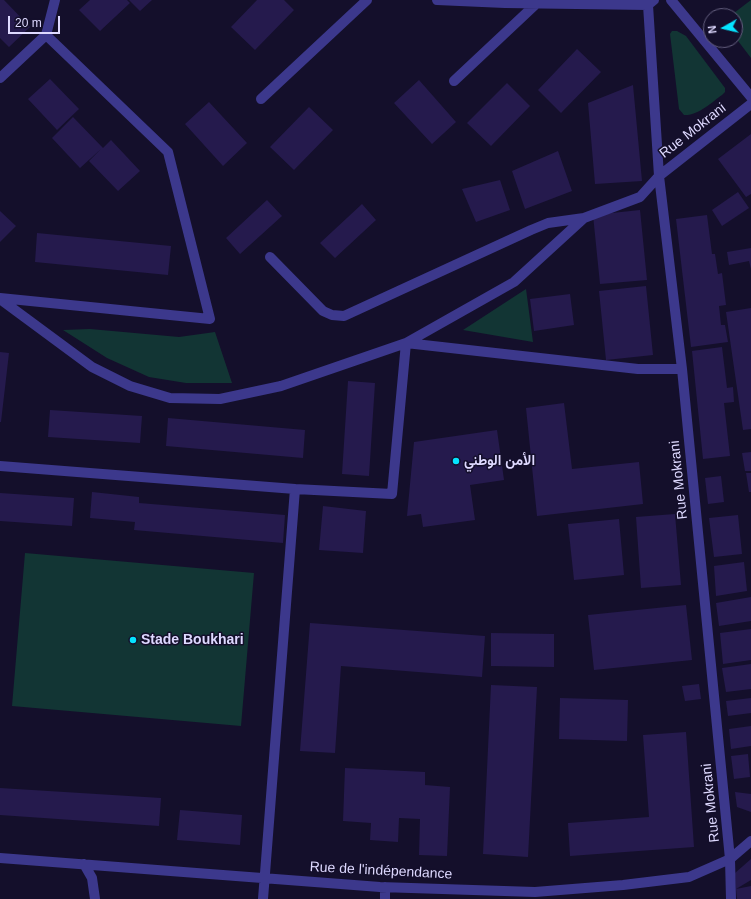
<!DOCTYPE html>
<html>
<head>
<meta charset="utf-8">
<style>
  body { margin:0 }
  #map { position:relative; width:751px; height:899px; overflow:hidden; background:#140f2b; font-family:Helvetica,sans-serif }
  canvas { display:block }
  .north { position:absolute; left:703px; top:8px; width:40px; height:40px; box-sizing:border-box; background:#140f2b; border:1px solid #656080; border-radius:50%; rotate:262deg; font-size:11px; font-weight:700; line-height:16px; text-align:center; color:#ded9ff }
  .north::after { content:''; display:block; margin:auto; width:14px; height:18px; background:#05e4ff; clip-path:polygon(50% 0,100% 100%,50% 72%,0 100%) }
  .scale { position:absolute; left:8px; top:16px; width:52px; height:18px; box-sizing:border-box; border:2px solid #ded9ff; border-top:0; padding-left:5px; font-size:12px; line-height:14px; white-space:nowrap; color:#ded9ff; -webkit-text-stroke:3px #140f2b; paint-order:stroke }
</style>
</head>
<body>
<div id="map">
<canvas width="751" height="899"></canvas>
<div class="north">N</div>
<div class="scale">20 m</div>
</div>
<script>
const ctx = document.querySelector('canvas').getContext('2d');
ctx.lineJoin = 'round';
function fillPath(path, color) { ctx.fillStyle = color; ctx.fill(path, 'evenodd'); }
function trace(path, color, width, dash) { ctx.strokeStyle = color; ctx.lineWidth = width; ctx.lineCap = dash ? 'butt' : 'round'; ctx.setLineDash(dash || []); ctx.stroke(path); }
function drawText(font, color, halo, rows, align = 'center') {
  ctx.font = font + ' Helvetica,Vazirmatn,sans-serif'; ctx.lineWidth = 3; ctx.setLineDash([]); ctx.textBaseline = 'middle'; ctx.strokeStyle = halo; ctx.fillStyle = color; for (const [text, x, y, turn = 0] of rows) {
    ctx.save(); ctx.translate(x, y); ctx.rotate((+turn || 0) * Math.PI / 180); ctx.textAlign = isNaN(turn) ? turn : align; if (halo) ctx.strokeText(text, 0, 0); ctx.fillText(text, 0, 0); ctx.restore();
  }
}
fillPath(new Path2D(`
  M751 0V58L735 37V16H730Z
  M672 31H677L686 36 725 88V92L722 95C712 102 698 116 684 115L679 109 670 34Z
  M526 289 533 342 463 330Z
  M90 329 179 337 215 332 232 383H186L149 377 107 358 63 330Z
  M25 553 254 573 241 726 12 706Z`), '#123534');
fillPath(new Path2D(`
  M0 0H4L30 27 9 47 0 38Z
  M90 0H127L130 3 100 31 79 10Z
  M129 0H152L140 11Z
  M257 0H284L294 10 255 50 231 27Z
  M577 49 601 72 561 113 538 90Z
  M50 79 79 109 57 130 28 99Z
  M419 80 456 122 432 144 394 103Z
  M507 83 530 106 491 146 467 123Z
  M633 85 642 181 595 184 588 103Z
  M209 102 247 143 223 166 185 124Z
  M309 107 333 130 294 170 270 147Z
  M73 117 103 148 111 140 140 171 118 191 89 161 101 149 80 168 52 138Z
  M751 134V194L746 197 718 159Z
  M558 151 572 191 525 209 512 171Z
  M500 180 510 210 476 222 462 189Z
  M738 192 749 208 722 226 712 210Z
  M267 200 282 216 240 254 226 238Z
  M362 204 376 220 335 258 320 243Z
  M640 210 647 280 600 284 593 215Z
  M0 211 16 226 0 242Z
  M707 215 712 254H715L718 274 722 273 726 305 719 306 721 325H725L728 342 691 347 676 219Z
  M37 233 171 246 168 275 35 262Z
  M751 248V269L749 261 729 265 727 252Z
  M646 286 653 355 606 360 599 291Z
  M570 294 574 325 534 331 530 299Z
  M751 308V429L743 430 726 312Z
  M722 347 727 388 733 387 734 402 724 403 730 456 703 459 692 351Z
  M0 352 9 353 1 422H0Z
  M348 381 375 383 369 476 342 474Z
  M564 403 572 469 639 462 643 504 537 516 526 408Z
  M50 410 142 416 140 443 48 437Z
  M168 418 305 430 303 458 166 446Z
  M497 430 504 480 470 485 475 520 423 527 421 514 407 516 414 442Z
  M751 452V471H745L742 453Z
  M746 473H751V492H749Z
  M721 476 724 502 708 504 705 478Z
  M92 492 139 497V503L285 515 283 543 134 530 135 522 90 518Z
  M0 493 74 498 72 526 0 521Z
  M323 506 366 511 363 553 319 550Z
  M675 514 681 585 641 588 636 517Z
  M738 515 742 554 714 557 709 518Z
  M619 519 624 575 574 580 568 524Z
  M744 562 747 591 716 596 714 566Z
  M751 597V621L719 626 716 603Z
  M686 605 692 660 594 670 588 615Z
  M310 623 485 636 482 677 341 666 335 753 300 751Z
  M751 629V660L723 664 720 633Z
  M491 633 554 634V667L491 666Z
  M751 664V689L726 692 722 668Z
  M699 684 701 699 685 701 682 686Z
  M491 685 537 687 528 857 483 854Z
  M560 698 628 700 627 741 559 739Z
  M751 698V713L728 716 726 701Z
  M751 726V746L731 749 729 729Z
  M686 732 694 847 570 856 568 823 649 817 643 735Z
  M748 754 750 777 734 779 731 756Z
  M345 768 425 772V785L450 787 447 856 419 855 420 819 399 818 398 842 370 840 371 823 343 821Z
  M0 788 161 798 159 826 0 815Z
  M735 792 751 794V812L737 807Z
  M180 810 242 815 240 845 177 840Z
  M751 859V880L736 889 735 873Z
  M751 886V899H737L736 889Z`), '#251a4d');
trace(new Path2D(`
  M437 0 505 3 648 5 654 0
  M671 0 751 97
  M648 5 659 176 682 369 730 859 731 899
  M0 78 46 35
  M454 81 537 3
  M261 99 367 0
  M270 257 323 311 332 315 344 316 531 230 548 223 584 218
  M0 298 210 319 168 152 46 35 55 0
  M0 299 92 367 130 386 170 398 220 399 281 386 406 343 638 369H682
  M0 466 295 489 263 899
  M295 489 392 494 406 343 514 282 584 218 640 197 659 176 751 104
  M0 858 380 887 535 892 623 885 689 877 730 859 751 841
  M84 864 92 878 95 899
  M385 899V887`), '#3c388c', 10);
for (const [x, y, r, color] of [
  [456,461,4,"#05e4ff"],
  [133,640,4,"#05e4ff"]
]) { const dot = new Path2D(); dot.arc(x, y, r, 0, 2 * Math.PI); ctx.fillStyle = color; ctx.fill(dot); trace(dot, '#140f2b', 1.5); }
drawText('14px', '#ded9ff', '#140f2b', [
  ["Rue Mokrani",693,131,-38],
  ["Rue Mokrani",679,480,-96],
  ["Rue Mokrani",711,803,-96],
  ["Rue de l'indépendance",381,871,3]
]);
drawText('bold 14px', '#ded9ff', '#140f2b', [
  ["الأمن الوطني",464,461],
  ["Stade Boukhari",141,640]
], 'left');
</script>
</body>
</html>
